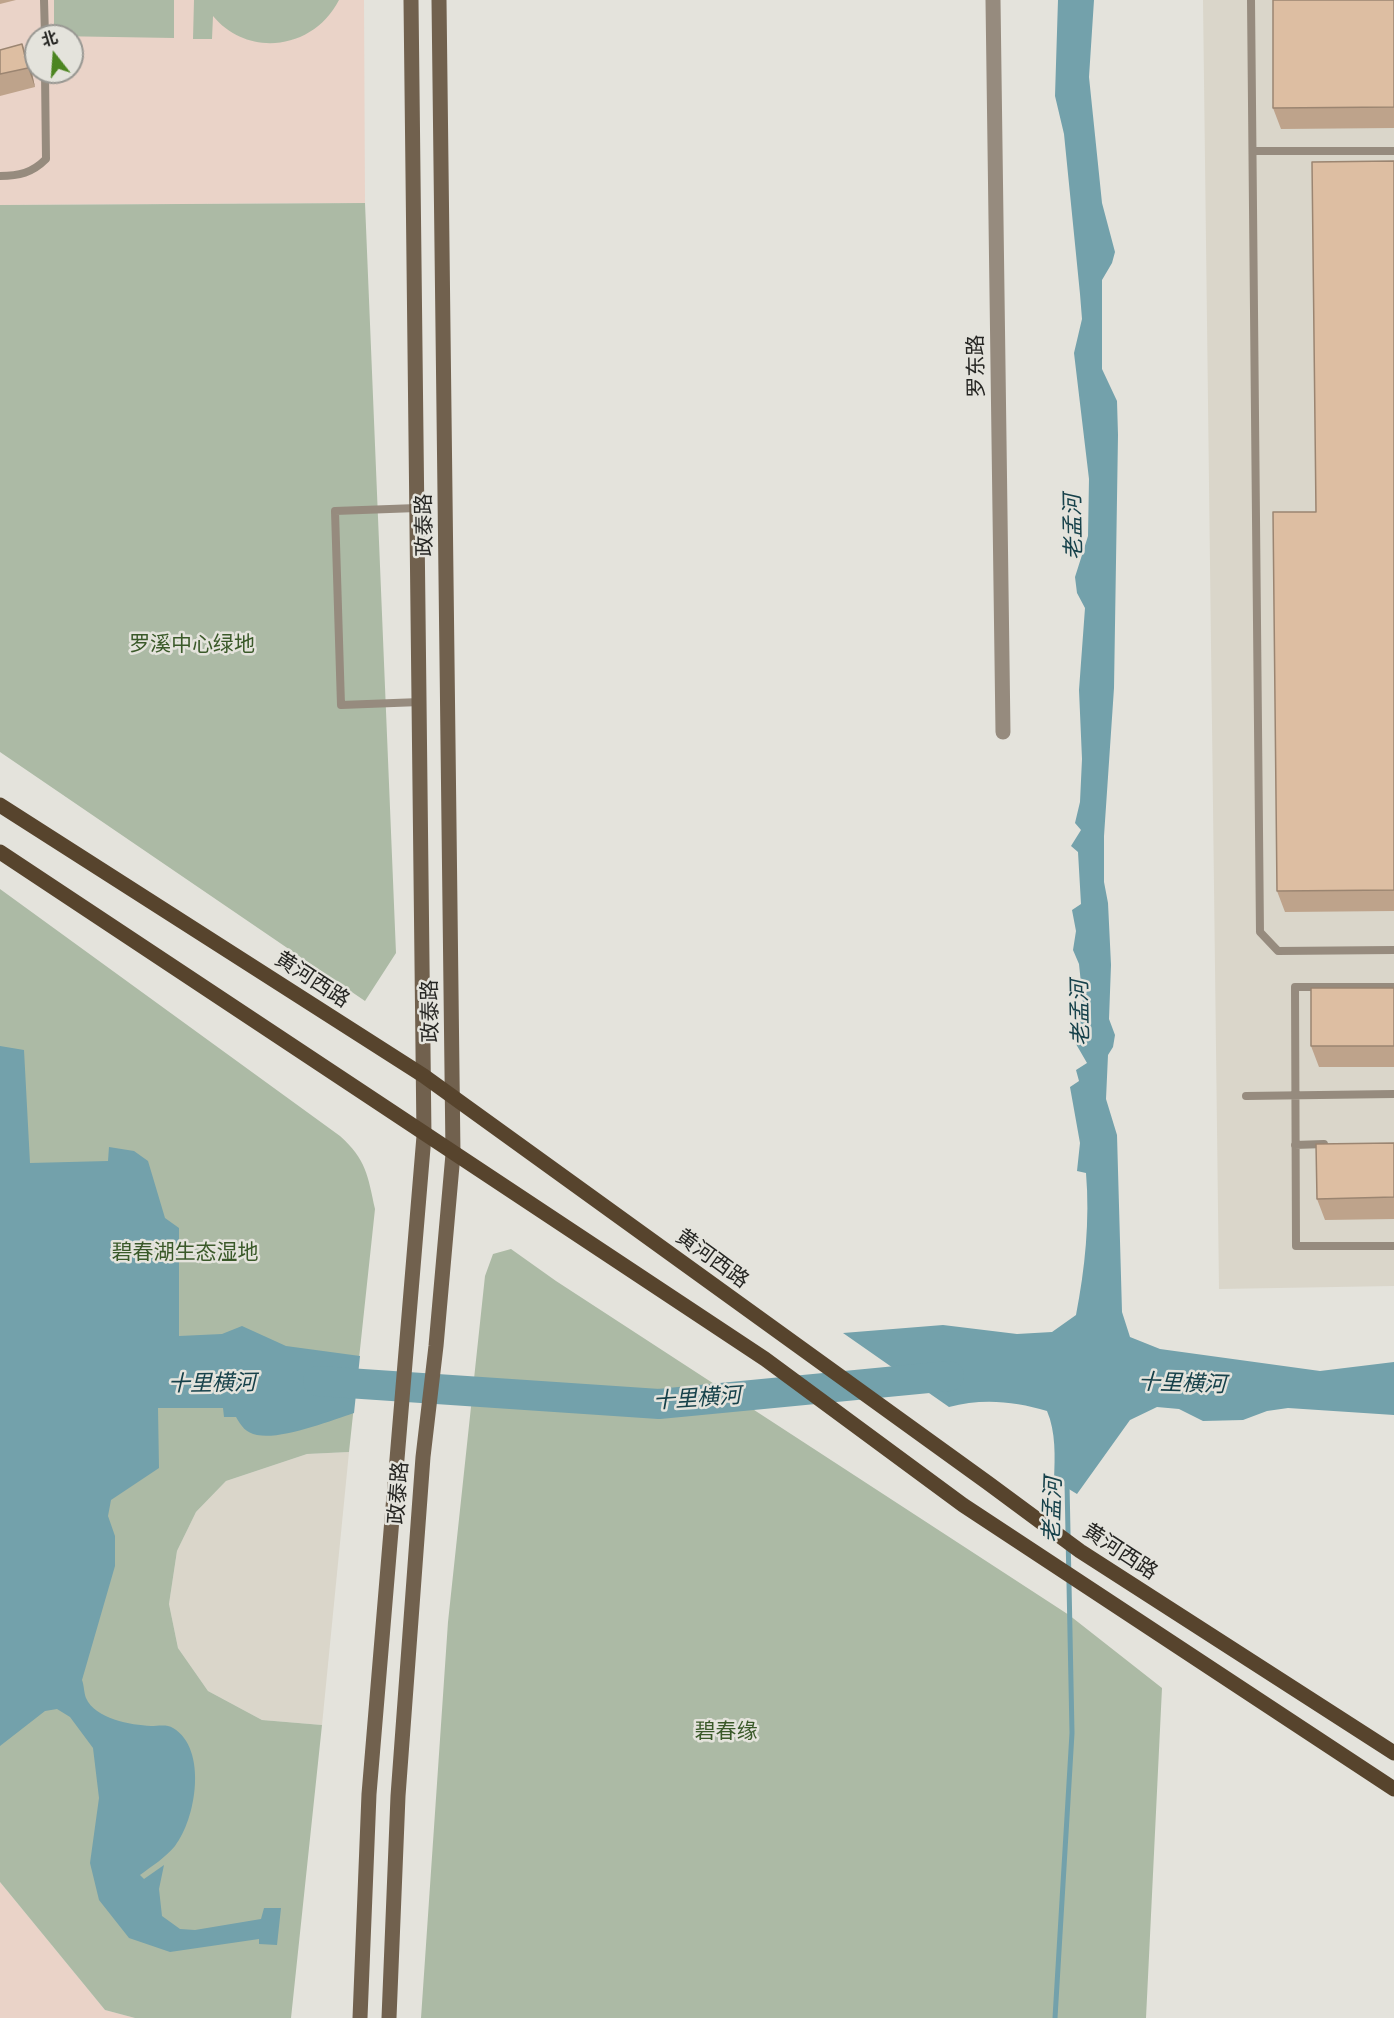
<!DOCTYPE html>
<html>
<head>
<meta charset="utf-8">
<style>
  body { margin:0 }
  #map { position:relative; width:1394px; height:2018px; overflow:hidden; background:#e4e3dc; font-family:"PT Sans","Noto Sans SC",sans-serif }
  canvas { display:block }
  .north { position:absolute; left:24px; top:24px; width:60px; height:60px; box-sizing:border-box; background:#e4e3dc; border:2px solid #989792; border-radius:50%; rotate:343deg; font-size:16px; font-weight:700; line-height:24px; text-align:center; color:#262623 }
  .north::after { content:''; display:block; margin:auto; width:21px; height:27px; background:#4c8521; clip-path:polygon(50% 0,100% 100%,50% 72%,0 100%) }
</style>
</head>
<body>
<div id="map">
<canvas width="1394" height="2018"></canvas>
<div class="north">北</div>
</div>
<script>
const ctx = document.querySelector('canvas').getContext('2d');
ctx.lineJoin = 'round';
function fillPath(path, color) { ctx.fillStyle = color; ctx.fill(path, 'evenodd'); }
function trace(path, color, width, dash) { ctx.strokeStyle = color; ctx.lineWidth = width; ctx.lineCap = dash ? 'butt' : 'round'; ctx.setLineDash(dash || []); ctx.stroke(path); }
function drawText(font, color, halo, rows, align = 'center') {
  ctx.font = font + ' "PT Sans","Noto Sans SC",sans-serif'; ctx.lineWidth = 5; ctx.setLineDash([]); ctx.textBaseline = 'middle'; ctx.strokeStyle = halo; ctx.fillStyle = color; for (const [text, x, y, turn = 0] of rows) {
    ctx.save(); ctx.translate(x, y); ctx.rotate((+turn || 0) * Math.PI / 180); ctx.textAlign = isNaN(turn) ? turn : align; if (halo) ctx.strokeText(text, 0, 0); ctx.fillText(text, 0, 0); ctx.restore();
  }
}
fillPath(new Path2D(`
  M1203 0H1394V1286L1219 1289Z
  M349 1452 322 1725 262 1720 208 1691 178 1648 169 1604 177 1551 196 1512 226 1481 307 1454Z`), '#dad6ca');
fillPath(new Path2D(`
  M0 0H364L365 203 0 205ZM36 36H72V72H36Z
  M0 1882 105 2010 135 2018H0Z`), '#ead3c8');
fillPath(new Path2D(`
  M54 0H174V38L54 36Z
  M194 0H339C314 49 249 59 213 16L212 39H193Z
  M365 203 396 953 365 1001 0 752V205Z
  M0 889 340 1136C366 1159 368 1176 375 1209L349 1452 307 1454 226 1481 196 1512 177 1551 169 1604 178 1648 208 1691 262 1720 322 1725 291 2018H135L105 2010 0 1882Z
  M511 1249 556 1281 1069 1615 1162 1688 1146 2018H421L448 1622 485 1276 493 1254Z`), '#acbaa5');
fillPath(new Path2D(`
  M1058 0H1094L1089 77 1102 203 1115 252 1112 263 1102 280V369L1117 401 1118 435 1114 688 1104 836V882L1108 903 1111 965 1109 1019 1115 1035 1113 1047 1108 1055 1106 1099 1117 1135 1122 1312 1130 1337 1160 1349 1320 1371 1394 1362V1415L1288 1408 1267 1411 1243 1420 1203 1421 1179 1409 1157 1407 1130 1420 1077 1494 1054 1480C1055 1457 1056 1432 1047 1411 1015 1401 981 1398 949 1407L843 1333 943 1325 1017 1334 1052 1332 1076 1315C1085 1269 1090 1220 1086 1173L1077 1171 1080 1143 1070 1087 1079 1081 1076 1070 1087 1063 1076 1044 1082 1039 1075 1028 1079 1024 1083 1003 1079 964 1073 950 1076 931 1072 910 1081 904 1078 852 1071 846 1081 830 1075 823 1080 802 1082 759 1079 690 1085 608 1077 593 1075 577 1088 536 1089 479 1074 353 1082 319 1080 294 1064 134 1055 96Z
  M0 1046 24 1050 30 1163 108 1161 109 1147 134 1151 148 1161 165 1218 179 1228V1336L222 1334 242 1326 286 1346 360 1356 354 1413C330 1421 281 1440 257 1435 246 1433 241 1426 236 1417H224L223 1408H158L159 1468 111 1500 108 1516 115 1536V1566L82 1680C84 1685 84 1693 86 1698 95 1719 131 1725 151 1726 158 1726 167 1724 173 1728 208 1749 196 1819 175 1846 165 1858 152 1866 140 1875L144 1879 164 1865 159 1889 162 1916 180 1929 195 1930 261 1919 264 1908H281L277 1945 259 1944V1939L170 1952 129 1938 99 1900 90 1863 99 1798 93 1748 70 1717 57 1709 45 1711 0 1746Z`), '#73a1ab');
trace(new Path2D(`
  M1055 2018 1072 1733 1067 1483`), '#73a1ab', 5);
trace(new Path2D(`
  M318 1381 659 1404 949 1376`), '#73a1ab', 30);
trace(new Path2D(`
  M44 0 45 36
  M1251 0 1260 932 1278 951 1394 950
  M1254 151H1394
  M0 176C19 176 32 173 46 159L45 72
  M417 508 335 511 341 705 420 702
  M1394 987H1295L1296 1246H1394
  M1246 1096 1394 1094
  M1295 1145 1324 1144`), '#968b7e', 8);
trace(new Path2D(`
  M993 0 1003 732`), '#968b7e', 15);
trace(new Path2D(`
  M360 2018 369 1794 424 1136 411 0
  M389 2018 398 1796 423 1457 436 1346 453 1154 439 0`), '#71614e', 15);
trace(new Path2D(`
  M0 805 424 1076 988 1483 1080 1551 1394 1753
  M0 852 765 1359 963 1505 1394 1789`), '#57442d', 15);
fillPath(new Path2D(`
  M0 0H16L0 4Z
  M1394 0V128L1281 129 1273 108Z
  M0 50 30 64 35 87 0 96Z
  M1394 161V911L1285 912 1277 891 1316 512Z
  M1394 988V1067H1319L1311 1046Z
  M1394 1143V1219L1325 1220 1317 1199Z`), '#bea38b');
fillPath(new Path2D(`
  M22 44 30 64 35 87 28 68Z`), '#9b8571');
const building = new Path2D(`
  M1273 0H1394V107L1273 108Z
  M22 44 28 68 0 74V50Z
  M1394 161V890L1277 891 1273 512H1316L1312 162Z
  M1311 988H1394V1046H1311Z
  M1394 1143V1197L1317 1199 1316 1144Z`);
fillPath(building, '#ddbea2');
trace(building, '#9b8571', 1.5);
drawText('21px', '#262623', '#e4e3dc', [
  ["罗东路",977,366,-91],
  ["政泰路",425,525,-91],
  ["黄河西路",312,980,33],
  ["政泰路",431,1011,-91],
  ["黄河西路",712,1259,36],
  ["政泰路",399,1493,-86],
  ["黄河西路",1120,1552,33]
]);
drawText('21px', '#3a5929', '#e4e3dc', [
  ["罗溪中心绿地",192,645],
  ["碧春湖生态湿地",185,1253],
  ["碧春缘",726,1732]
]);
drawText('italic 22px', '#16414a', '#e4e3dc', [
  ["老孟河",1074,527,-91],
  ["老孟河",1081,1013,-91],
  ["十里横河",212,1384,-1],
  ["十里横河",1182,1384,2],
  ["十里横河",697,1399,-4],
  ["老孟河",1053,1510,-88]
]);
</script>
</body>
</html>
